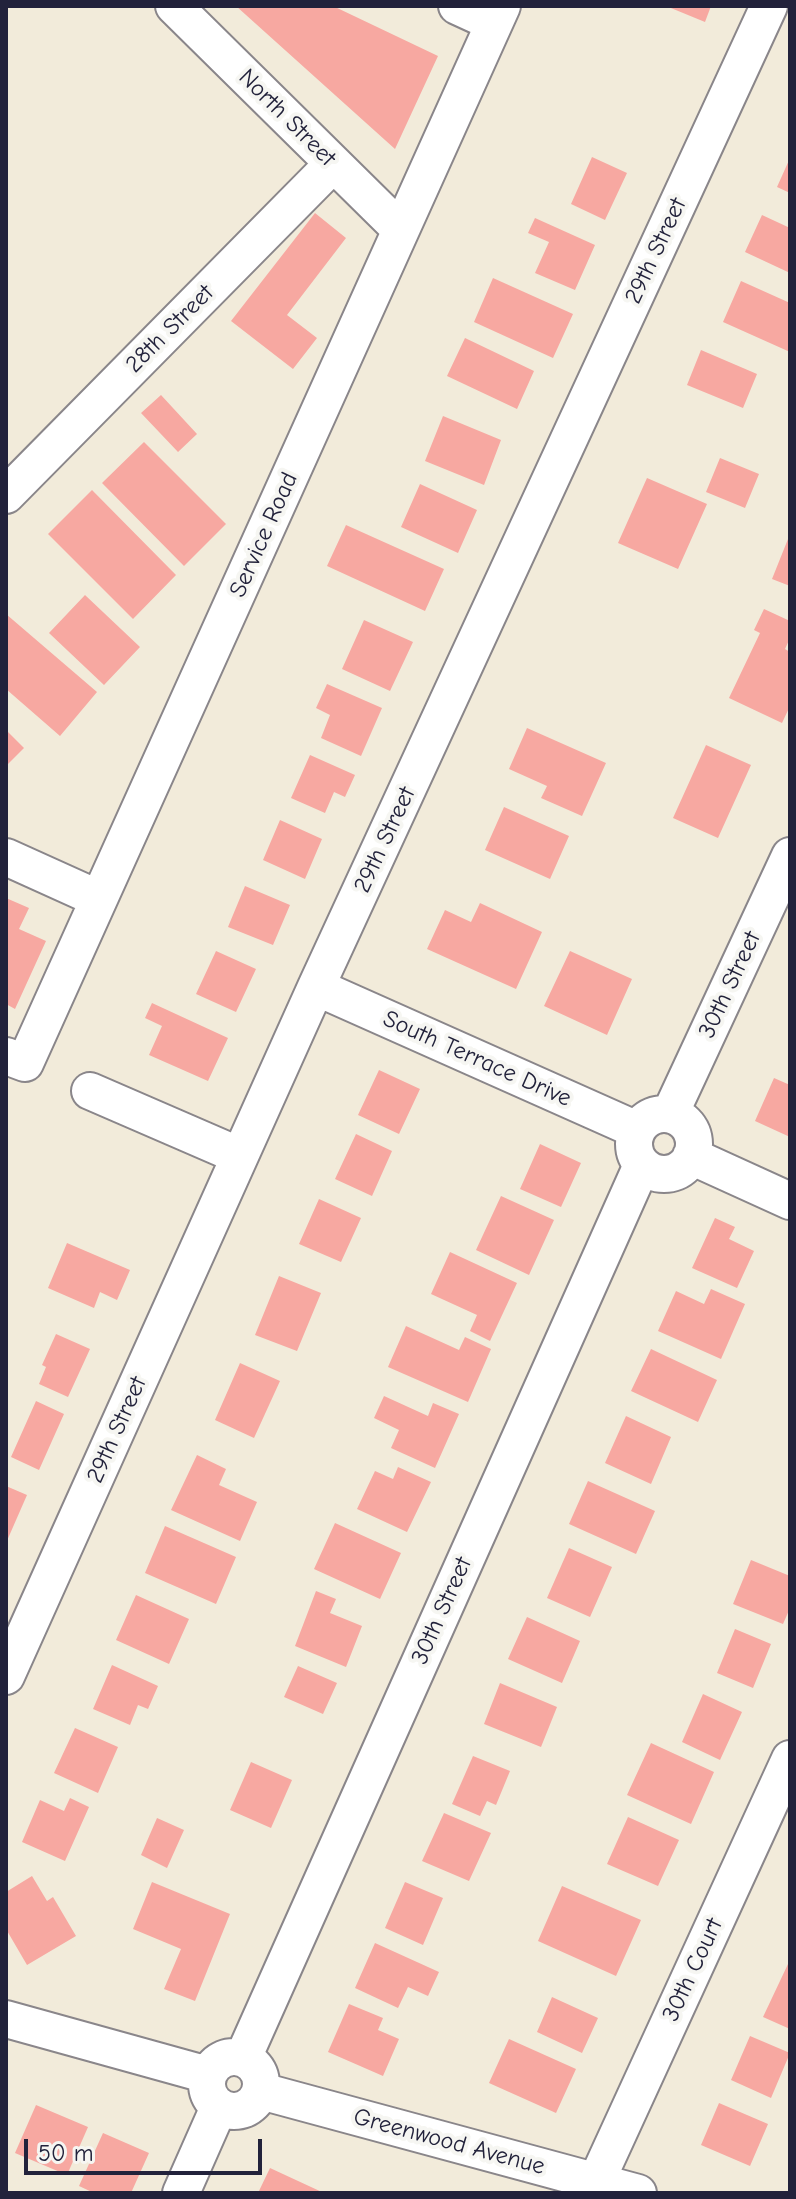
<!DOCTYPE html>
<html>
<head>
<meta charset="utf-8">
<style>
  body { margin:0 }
  #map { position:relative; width:796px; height:2199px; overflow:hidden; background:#f2ebda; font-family:"Comic Neue",sans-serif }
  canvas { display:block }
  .frame { position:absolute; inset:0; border:8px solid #22223b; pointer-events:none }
  .scale { position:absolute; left:24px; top:2139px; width:238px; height:36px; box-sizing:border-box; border:4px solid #22223b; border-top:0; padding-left:10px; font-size:24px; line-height:28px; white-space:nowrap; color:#22223b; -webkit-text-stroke:6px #f6f6f2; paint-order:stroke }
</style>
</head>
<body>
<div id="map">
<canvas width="796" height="2199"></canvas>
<div class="frame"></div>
<div class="scale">50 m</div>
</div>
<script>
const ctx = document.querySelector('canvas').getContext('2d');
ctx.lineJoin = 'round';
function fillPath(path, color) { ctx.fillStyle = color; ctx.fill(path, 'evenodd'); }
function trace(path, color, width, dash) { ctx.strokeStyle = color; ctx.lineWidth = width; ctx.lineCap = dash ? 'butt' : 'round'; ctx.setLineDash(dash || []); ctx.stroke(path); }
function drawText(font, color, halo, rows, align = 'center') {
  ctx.font = font + ' "Comic Neue",sans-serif'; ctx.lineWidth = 8; ctx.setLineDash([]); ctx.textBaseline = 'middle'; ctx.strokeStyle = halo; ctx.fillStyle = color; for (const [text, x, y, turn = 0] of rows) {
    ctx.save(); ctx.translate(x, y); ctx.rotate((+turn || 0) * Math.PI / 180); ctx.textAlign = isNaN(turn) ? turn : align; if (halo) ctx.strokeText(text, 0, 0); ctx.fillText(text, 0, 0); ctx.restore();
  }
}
fillPath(new Path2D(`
  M236 6H333L438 56 395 149Z
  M666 6H711L705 22Z
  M592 157 627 173 605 220 571 204Z
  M790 158V193L777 187Z
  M315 213 346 238 287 315 317 338 293 369 231 321Z
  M762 215 790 228V273L745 252Z
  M535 218 595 245 575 290 535 273 549 242 528 233Z
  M493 278 573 314 553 358 474 322Z
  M741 281 790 303V352L723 322Z
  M465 338 534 371 517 409 447 376Z
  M701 350 757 374 743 408 687 385Z
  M161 395 197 434 178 452 141 413Z
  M443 416 501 440 484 485 425 461Z
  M144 442 226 524 184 566 102 483Z
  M720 458 759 474 745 508 706 492Z
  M647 478 707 504 678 569 618 543Z
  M420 484 477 510 458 553 401 527Z
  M92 490 176 575 133 619 48 534Z
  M346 525 444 569 425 611 327 566Z
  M790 534V586L772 579Z
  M85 595 140 647 104 685 49 633Z
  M764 609 790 621V638L785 649 790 652V706L782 723 729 698 760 633 754 630Z
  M6 614 97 692 60 736 6 689Z
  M364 620 413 642 390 691 342 669Z
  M327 684 382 708 361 756 321 738 330 715 316 708Z
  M527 728 606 763 582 816 541 798 547 786 509 769Z
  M6 730 24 748 6 766Z
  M706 745 751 765 718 838 673 818Z
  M310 755 355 775 345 797 334 792 325 813 291 798Z
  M504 807 569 836 550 879 485 850Z
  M280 820 322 839 305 879 263 860Z
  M245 886 290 905 273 945 228 927Z
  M6 898 29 908 19 929 46 941 15 1009 6 1004Z
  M480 903 542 932 516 989 427 949 445 910 471 922Z
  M216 951 256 969 236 1012 196 994Z
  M570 951 632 979 607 1035 544 1006Z
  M152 1003 228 1038 208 1081 149 1055 162 1026 145 1018Z
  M379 1070 420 1089 399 1134 358 1115Z
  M774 1078 790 1085V1137L755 1121Z
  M356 1134 392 1151 372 1196 335 1179Z
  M540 1144 581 1163 561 1207 520 1189Z
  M501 1196 554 1220 529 1275 476 1250Z
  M319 1199 361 1218 341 1262 299 1244Z
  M715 1218 735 1227 729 1239 754 1251 737 1288 692 1268Z
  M67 1243 130 1270 117 1300 100 1292 94 1308 48 1288Z
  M450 1252 517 1283 490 1341 470 1331 477 1315 431 1294Z
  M279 1276 321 1293 297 1351 255 1335Z
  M711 1289 745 1304 721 1359 658 1331 676 1291 704 1304Z
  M406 1326 459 1350 465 1337 491 1349 468 1402 388 1367Z
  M56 1334 90 1349 68 1397 39 1384 46 1367 42 1365Z
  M651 1349 717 1380 698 1422 631 1391Z
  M240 1363 280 1381 254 1438 215 1420Z
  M384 1396 428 1416 433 1403 459 1414 435 1468 391 1448 399 1430 374 1418Z
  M36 1401 64 1414 39 1470 11 1457Z
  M626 1416 671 1437 651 1484 605 1463Z
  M197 1455 226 1469 219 1485 257 1502 240 1541 171 1510Z
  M398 1467 431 1482 407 1532 357 1509 375 1471 393 1479Z
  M588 1481 655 1511 636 1554 569 1524Z
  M6 1486 27 1495 6 1543Z
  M335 1523 401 1553 380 1599 314 1569Z
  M165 1526 236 1557 216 1604 145 1573Z
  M569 1548 612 1567 590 1617 547 1598Z
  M751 1560 790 1576V1608L783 1624 733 1604Z
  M316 1591 336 1599 330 1613 362 1626 346 1667 295 1646Z
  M136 1595 189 1619 169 1664 116 1640Z
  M527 1617 580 1641 562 1683 508 1659Z
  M735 1629 771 1644 753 1688 717 1673Z
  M112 1665 158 1686 148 1709 138 1705 130 1725 93 1709Z
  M298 1666 337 1683 323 1714 284 1697Z
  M500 1683 557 1707 541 1747 484 1724Z
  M703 1694 742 1712 720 1760 682 1742Z
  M75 1728 118 1747 98 1793 54 1773Z
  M651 1743 714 1772 691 1824 627 1795Z
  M473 1756 510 1771 496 1805 487 1801 480 1816 452 1804Z
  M251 1762 292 1780 271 1828 230 1810Z
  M70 1798 89 1807 65 1861 22 1842 40 1800 64 1811Z
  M444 1813 491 1833 469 1881 422 1861Z
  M628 1817 679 1840 658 1886 607 1864Z
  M157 1818 184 1830 167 1868 141 1855Z
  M32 1876 47 1901 53 1897 76 1936 27 1965 6 1929V1892Z
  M152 1882 230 1914 195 2001 164 1989 181 1949 133 1929Z
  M405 1882 443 1898 423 1945 385 1928Z
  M562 1886 641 1920 616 1976 538 1941Z
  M375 1943 439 1972 428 1996 408 1987 398 2008 355 1988Z
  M788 1964 790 1965V2029L763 2017Z
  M552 1997 598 2018 582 2053 537 2032Z
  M349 2004 383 2018 378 2030 399 2039 383 2076 328 2052Z
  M750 2036 790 2053 771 2098 731 2080Z
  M509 2039 576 2069 556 2113 489 2083Z
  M719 2103 768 2124 750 2166 701 2145Z
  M36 2105 88 2127 67 2175 15 2153Z
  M103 2133 149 2153 131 2193H94L79 2186Z
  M270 2168 324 2193H258Z`), '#f7a8a1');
const minor = new Path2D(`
  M174 6 401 230
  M457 6 494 23
  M6 495 333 164
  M6 857 99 899
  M316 987 637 1130
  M6 1056 25 1063 502 6
  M90 1091 240 1156
  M634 1144a30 30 0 1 1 60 0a30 30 0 1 1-60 0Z
  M670 1114 790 856
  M691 1156 790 1201
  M6 1676 316 987 769 6
  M6 2019 208 2075
  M207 2084a27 27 0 1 1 54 0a27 27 0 1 1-54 0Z
  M243 2058 642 1165
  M261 2091 638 2193
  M596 2182 790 1759
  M181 2193 219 2107`);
trace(minor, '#8a868a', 40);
trace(minor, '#fff', 36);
drawText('24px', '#22223b', '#f6f6f2', [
  ["North Street",287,118,45],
  ["29th Street",656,251,-65],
  ["28th Street",170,329,-45],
  ["Service Road",264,535,-66],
  ["29th Street",385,840,-65],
  ["30th Street",730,985,-65],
  ["South Terrace Drive",477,1059,24],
  ["29th Street",117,1430,-66],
  ["30th Street",442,1611,-66],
  ["30th Court",693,1970,-65],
  ["Greenwood Avenue",449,2142,15]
]);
</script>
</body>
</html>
